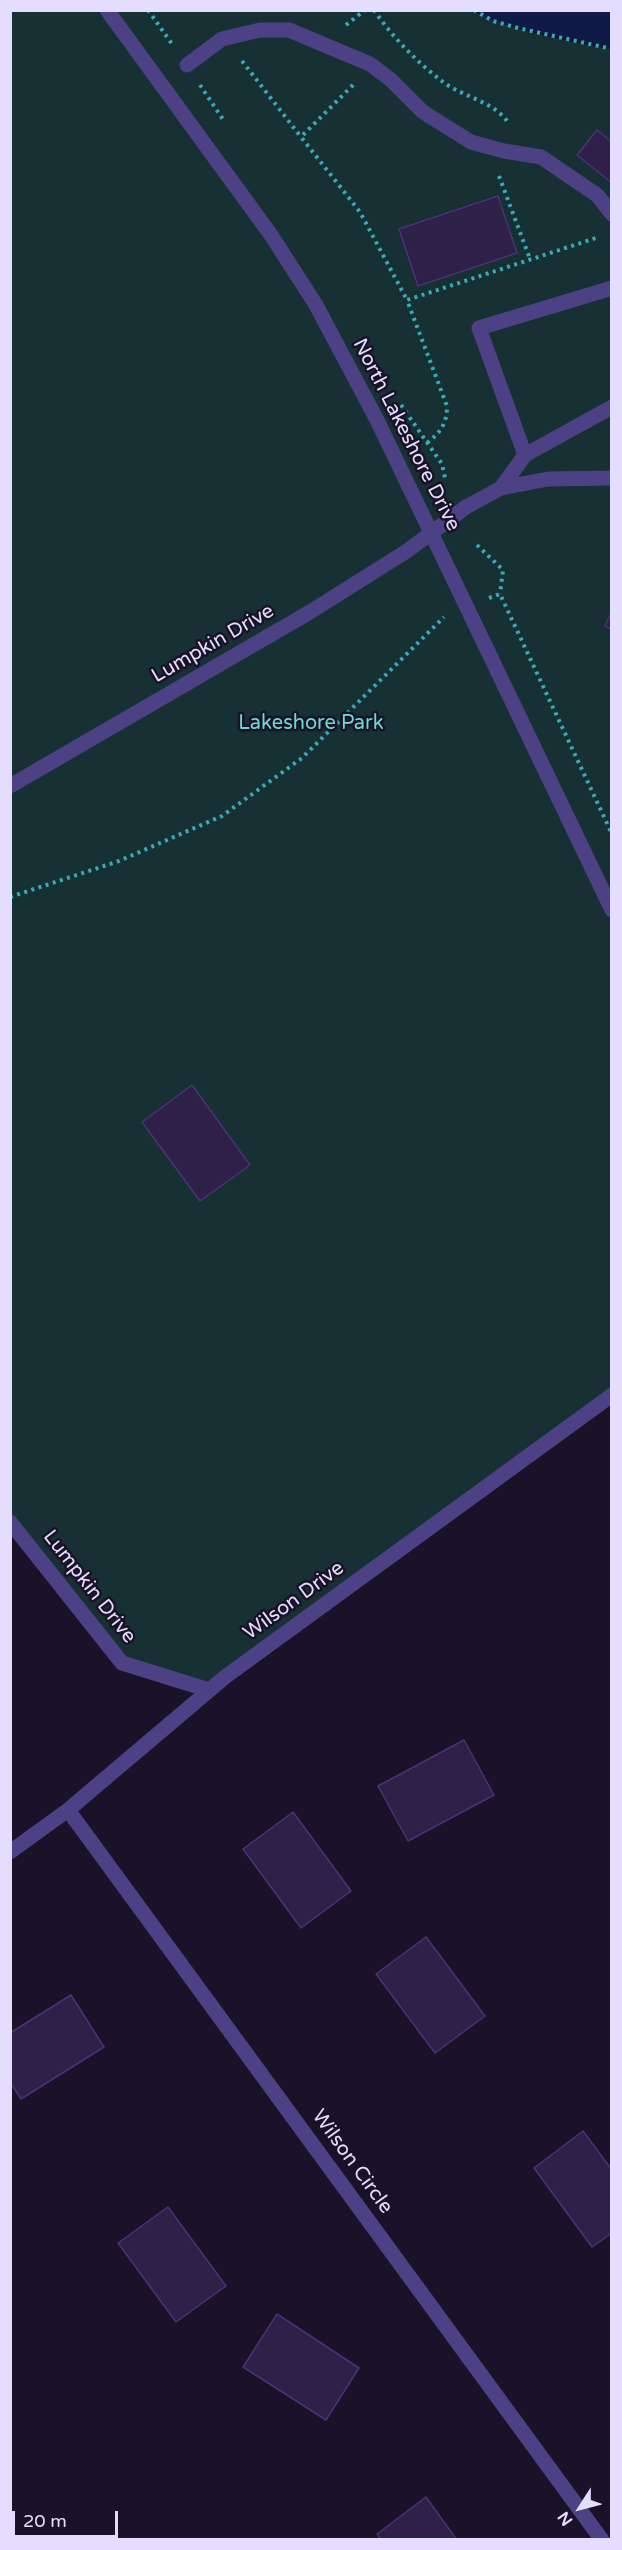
<!DOCTYPE html>
<html>
<head>
<meta charset="utf-8">
<style>
  body { margin:0 }
  #map { position:relative; width:622px; height:2550px; overflow:hidden; background:#191229; font-family:"Varela Round",sans-serif }
  canvas { display:block }
  .frame { position:absolute; inset:0; border:12px solid #e5ddfd; pointer-events:none }
  .north { position:absolute; left:550px; top:2478px; width:60px; height:60px; -webkit-text-stroke:4px #191229; paint-order:stroke; rotate:234deg; font-size:16px; font-weight:700; line-height:24px; text-align:center; color:#e5ddfd }
  .north::after { content:''; display:block; margin:auto; width:21px; height:27px; background:#e5ddfd; clip-path:polygon(50% 0,100% 100%,50% 72%,0 100%) }
  .scale { position:absolute; left:12px; top:2511px; width:106px; height:27px; box-sizing:border-box; border:3px solid #e5ddfd; border-top:0; padding-left:8px; font-size:18px; line-height:21px; white-space:nowrap; color:#e5ddfd; -webkit-text-stroke:4px #191229; paint-order:stroke }
</style>
</head>
<body>
<div id="map">
<canvas width="622" height="2550"></canvas>
<div class="frame"></div>
<div class="north">N</div>
<div class="scale">20 m</div>
</div>
<script>
const ctx = document.querySelector('canvas').getContext('2d');
ctx.lineJoin = 'round';
function fillPath(path, color) { ctx.fillStyle = color; ctx.fill(path, 'evenodd'); }
function trace(path, color, width, dash) { ctx.strokeStyle = color; ctx.lineWidth = width; ctx.lineCap = dash ? 'butt' : 'round'; ctx.setLineDash(dash || []); ctx.stroke(path); }
function drawText(font, color, halo, rows, align = 'center') {
  ctx.font = font + ' "Varela Round",sans-serif'; ctx.lineWidth = 5; ctx.setLineDash([]); ctx.textBaseline = 'middle'; ctx.strokeStyle = halo; ctx.fillStyle = color; for (const [text, x, y, turn = 0] of rows) {
    ctx.save(); ctx.translate(x, y); ctx.rotate((+turn || 0) * Math.PI / 180); ctx.textAlign = isNaN(turn) ? turn : align; if (halo) ctx.strokeText(text, 0, 0); ctx.fillText(text, 0, 0); ctx.restore();
  }
}
fillPath(new Path2D(`
  M11 11H474C501 28 578 44 611 49V1399L209 1690 122 1663 11 1522Z`), '#163033');
fillPath(new Path2D(`
  M474 11H611V49L518 28 493 21Z`), '#0f1b46');
const building = new Path2D(`
  M597 130 612 142V183L577 155Z
  M498 196 517 253 418 286 399 229Z
  M612 611V629L605 626Z
  M192 1085 250 1165 200 1201 142 1122Z
  M464 1740 494 1795 408 1841 378 1786Z
  M293 1812 351 1891 301 1928 243 1849Z
  M426 1937 485 2016 435 2053 376 1974Z
  M71 1995 104 2047 21 2099 10 2082V2033Z
  M583 2131 612 2170V2233L592 2247 534 2168Z
  M168 2207 226 2286 176 2322 118 2243Z
  M277 2314 359 2368 326 2420 243 2367Z
  M426 2497 457 2540H381L377 2534Z`);
fillPath(building, '#2e2049');
trace(building, '#493373', 1.5);
trace(new Path2D(`
  M148 10 172 44
  M374 10C392 37 418 63 443 82 463 97 496 102 509 124
  M474 10 493 21 518 28 612 49
  M346 25 365 10
  M242 61 301 137
  M200 85 224 121
  M353 85 301 137 360 212 407 300
  M499 176 530 259
  M401 405 442 464 445 478
  M427 443C441 432 447 423 447 406L407 300 599 237
  M477 545 503 570 500 594
  M489 598 500 594 612 834
  M10 897 119 861 222 816 302 758 444 617`), '#39abb5', 4, [3, 4.5]);
trace(new Path2D(`
  M107 10 271 235 316 305 377 420 612 910
  M187 65 222 39 260 30H289L370 64 391 80 423 112 471 142 504 151 541 157 597 195 612 214
  M525 455 479 328 612 288
  M501 488 525 455 612 407
  M10 786 310 612 407 551 466 507 501 488 548 479 612 478
  M10 1522 122 1663 209 1690
  M68 1810 602 2540
  M10 1852 68 1810 225 1677 612 1395`), '#4d4185', 15);
drawText('20px', '#e5ddfd', '#191229', [
  ["North Lakeshore Drive",406,435,63],
  ["Lumpkin Drive",213,644,-30],
  ["Lumpkin Drive",89,1587,52],
  ["Wilson Drive",294,1601,-36],
  ["Wilson Circle",352,2162,54]
]);
drawText('20px', '#6cdace', '#191229', [
  ["Lakeshore Park",311,724]
]);
</script>
</body>
</html>
